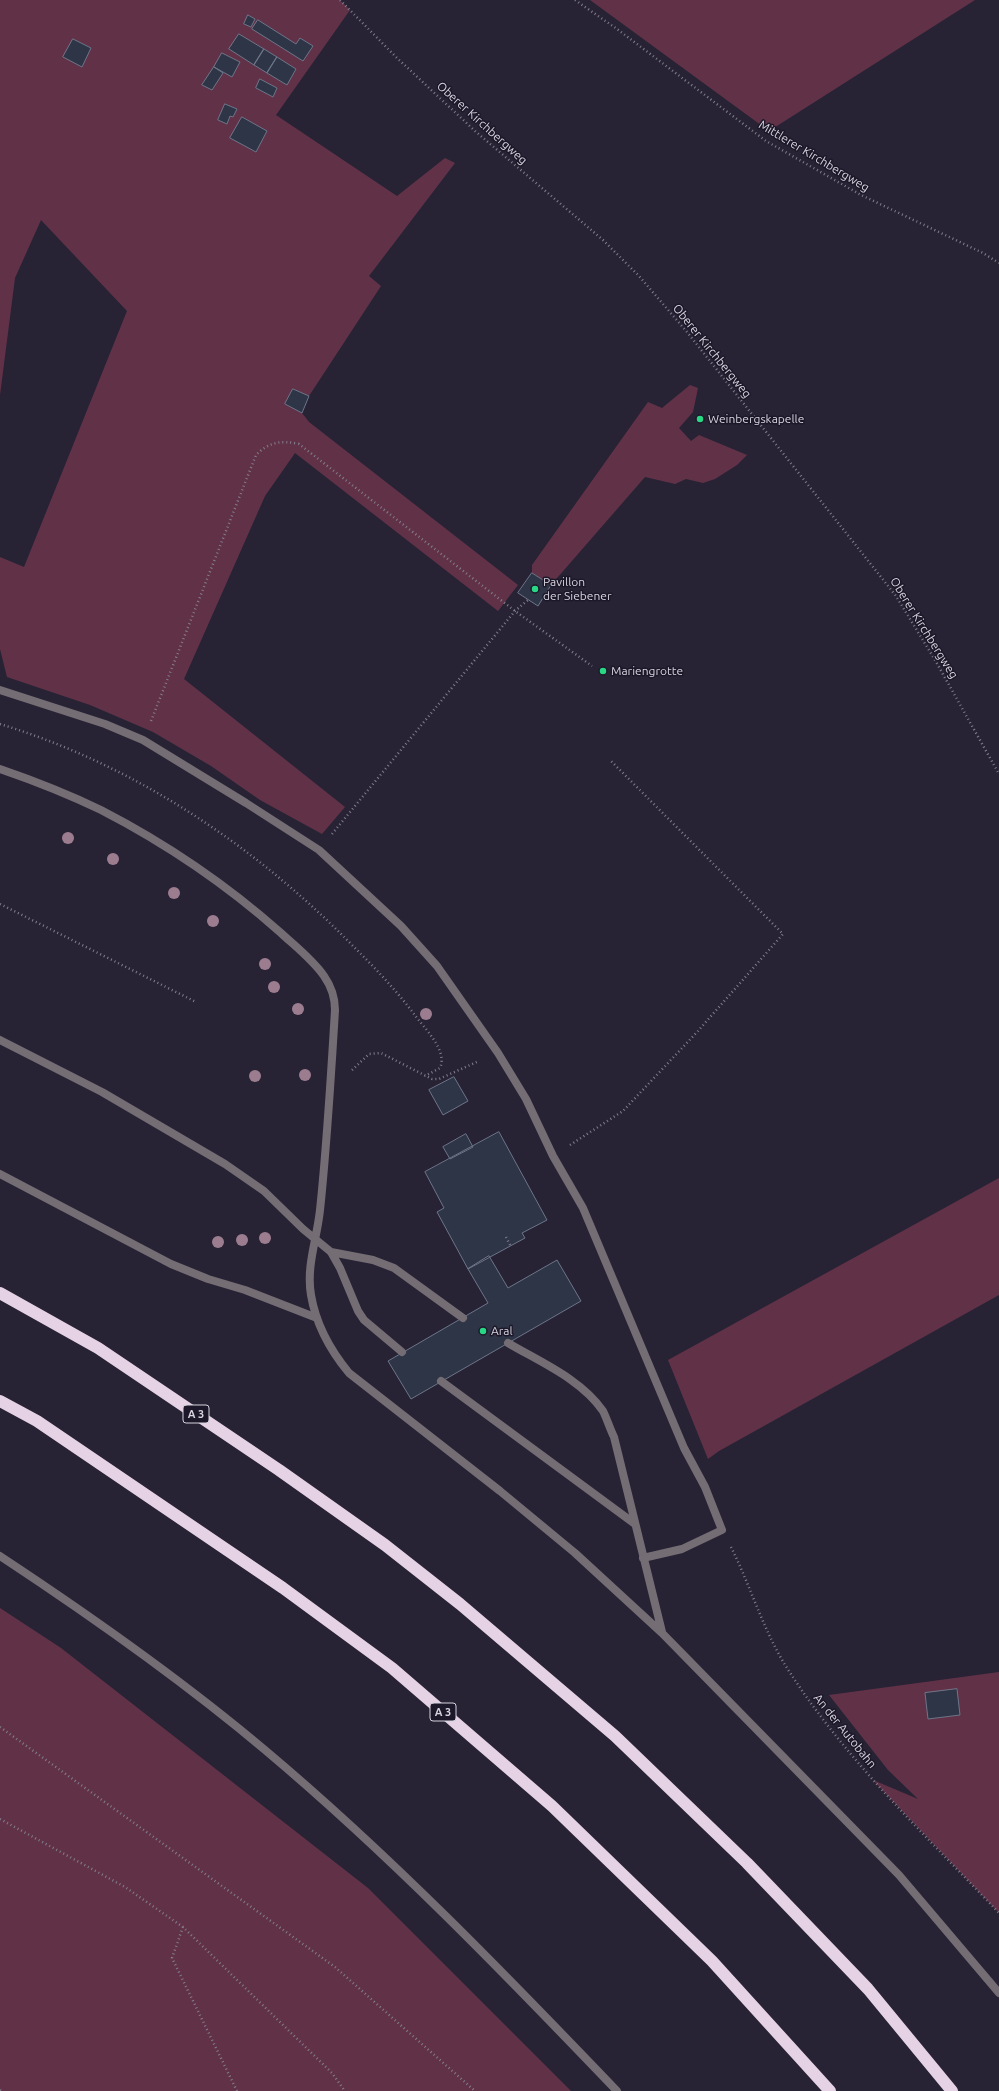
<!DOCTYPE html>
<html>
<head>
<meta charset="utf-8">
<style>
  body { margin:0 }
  canvas { display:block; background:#272234 }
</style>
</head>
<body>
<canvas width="999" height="2091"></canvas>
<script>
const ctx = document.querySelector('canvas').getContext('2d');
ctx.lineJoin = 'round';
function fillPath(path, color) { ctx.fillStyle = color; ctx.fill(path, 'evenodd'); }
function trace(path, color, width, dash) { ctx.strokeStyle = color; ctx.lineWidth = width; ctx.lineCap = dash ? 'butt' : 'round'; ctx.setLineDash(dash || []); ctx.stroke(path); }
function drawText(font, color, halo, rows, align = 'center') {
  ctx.font = font + ' Ubuntu,sans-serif'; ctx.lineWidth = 3; ctx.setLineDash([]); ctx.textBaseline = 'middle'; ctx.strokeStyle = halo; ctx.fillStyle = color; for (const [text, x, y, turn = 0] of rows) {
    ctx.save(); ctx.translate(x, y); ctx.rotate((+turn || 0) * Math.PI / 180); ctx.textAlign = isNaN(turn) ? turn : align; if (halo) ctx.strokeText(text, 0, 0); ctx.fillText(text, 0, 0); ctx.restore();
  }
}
fillPath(new Path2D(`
  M0 0H340L350 10 276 115 397 196 445 158 455 163 369 276 381 286 309 396 293 389 285 404 302 413 309 422 518 585 498 611 295 453 265 496 184 679 345 807 322 834 260 800 211 766 153 732 90 705 7 677 0 649V557L24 567 127 311 41 220 15 278 0 395Z
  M590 0H975L769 131Z
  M690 385 698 388 693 412 679 428 691 441 699 435 747 455 737 465 715 479 703 483 686 479 675 484 645 477 551 585 532 573V565L648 402 662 408Z
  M999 1178V1295L719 1451 708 1459 668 1360Z
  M0 1608 61 1648 368 1888 571 2091H0Z
  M999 1672V1913L873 1780 918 1799 888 1770 829 1695Z`), '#613247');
const building = new Path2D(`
  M248 15 255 19 251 27 244 24Z
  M258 20 296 44 300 38 313 46 303 61 252 29Z
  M239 34 264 49 254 65 229 49Z
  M73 39 91 48 82 67 63 57Z
  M264 49 277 57 267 73 254 65Z
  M222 53 240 62 232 77 214 67Z
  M277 57 296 69 287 85 267 73Z
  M214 67 223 73 212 90 202 85Z
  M260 79 277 88 273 97 256 88Z
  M225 104 237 109 233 117 230 116 227 124 218 120Z
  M242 117 267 131 256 152 230 138Z
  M293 389 309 396 302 413 285 404Z
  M532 573 551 585 538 606 518 593Z
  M454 1077 468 1101 443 1115 429 1090Z
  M499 1132 547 1220 522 1233 525 1238 468 1269 437 1212 444 1208 425 1172Z
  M466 1134 473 1147 450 1159 443 1147Z
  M489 1256 508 1288 557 1260 581 1301 411 1399 388 1361 488 1303 468 1269Z
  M957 1689 960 1715 928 1719 925 1693Z`);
fillPath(building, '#2e3547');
trace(building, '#6d7589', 1);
trace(new Path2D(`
  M340 0 396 57 475 131 603 240 639 276 687 332 896 596 935 660 999 774
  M575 0 617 29 766 141 861 195 983 253 999 263
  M151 721 256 455C269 442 281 440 299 444L515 611 592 666
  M0 724C134 765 256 846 354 947 375 968 396 990 414 1014 424 1028 448 1050 440 1068L425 1076
  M332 834 515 611 528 600
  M0 904 196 1002
  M352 1070 369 1054 381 1053 432 1079H439L479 1061
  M570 1145 623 1111 698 1031 783 934 611 761
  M506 1237 510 1245
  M731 1547C751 1587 763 1630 787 1668 845 1759 925 1835 999 1913
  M0 1727 335 1967 475 2091
  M0 1819 125 1887 183 1927 332 2073 345 2091
  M183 1927 172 1958 237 2091
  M0 2090 1 2091`), '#827e8d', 2.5, [1, 3]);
trace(new Path2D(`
  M0 690 105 724 143 740 246 803 319 850 401 926 437 966 498 1053 526 1099 553 1156 583 1208 684 1448 705 1487 722 1530 682 1549 643 1558
  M0 769C35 781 68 794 101 810 165 843 227 885 281 933 296 947 312 959 324 976 331 986 335 997 335 1010 331 1077 327 1144 320 1210 317 1239 306 1266 311 1295 316 1325 330 1350 349 1373L500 1491 575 1553 662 1633 899 1875 999 1993
  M0 1040 102 1092 225 1164 264 1191 303 1229 331 1252 340 1268 358 1311 364 1320 402 1352
  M0 1174 171 1264 208 1279 245 1290 317 1318
  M331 1252 373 1260 394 1268 463 1318
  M508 1343C540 1362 581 1379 603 1411 607 1419 610 1429 614 1437L662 1632
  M441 1381 635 1524
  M0 1556C91 1616 182 1680 265 1750 390 1855 504 1973 617 2091`), '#746d74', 8);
trace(new Path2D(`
  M0 1293 98 1348 279 1470 385 1545 460 1604 615 1736 747 1863 868 1989 952 2091
  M0 1401 37 1421 283 1588 392 1668 552 1806 712 1961 830 2091`), '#e5d2e5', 12);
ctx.fillStyle = '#9c7d90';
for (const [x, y] of [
  [68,838],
  [113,859],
  [174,893],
  [213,921],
  [265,964],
  [274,987],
  [298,1009],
  [426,1014],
  [305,1075],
  [255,1076],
  [265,1238],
  [242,1240],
  [218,1242]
]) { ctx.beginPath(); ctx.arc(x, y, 6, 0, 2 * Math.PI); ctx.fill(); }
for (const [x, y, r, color] of [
  [700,419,4,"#29d885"],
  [535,589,4,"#29d885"],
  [603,671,4,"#29d885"],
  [483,1331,4,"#29d885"]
]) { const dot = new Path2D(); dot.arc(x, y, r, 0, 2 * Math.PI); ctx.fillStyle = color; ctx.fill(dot); trace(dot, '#1d1829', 1.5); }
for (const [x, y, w] of [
  [196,1414,26],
  [443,1712,26]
]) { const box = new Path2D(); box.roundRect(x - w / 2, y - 9, w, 18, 3); ctx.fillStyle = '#1d1829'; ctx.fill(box); trace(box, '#d7d4e0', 1); }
drawText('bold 11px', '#d7d4e0', null, [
  ["A 3",196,1414],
  ["A 3",443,1712]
]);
drawText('12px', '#d7d4e0', '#1d1829', [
  ["Oberer Kirchbergweg",482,123,42],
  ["Mittlerer Kirchbergweg",814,156,31],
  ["Oberer Kirchbergweg",712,351,51],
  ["Oberer Kirchbergweg",924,628,58],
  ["An der Autobahn",845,1731,51]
]);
drawText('12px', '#d7d4e0', '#1d1829', [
  ["Weinbergskapelle",708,419],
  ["Pavillon",543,582],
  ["der Siebener",543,596],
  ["Mariengrotte",611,671],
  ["Aral",491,1331]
], 'left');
</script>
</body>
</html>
